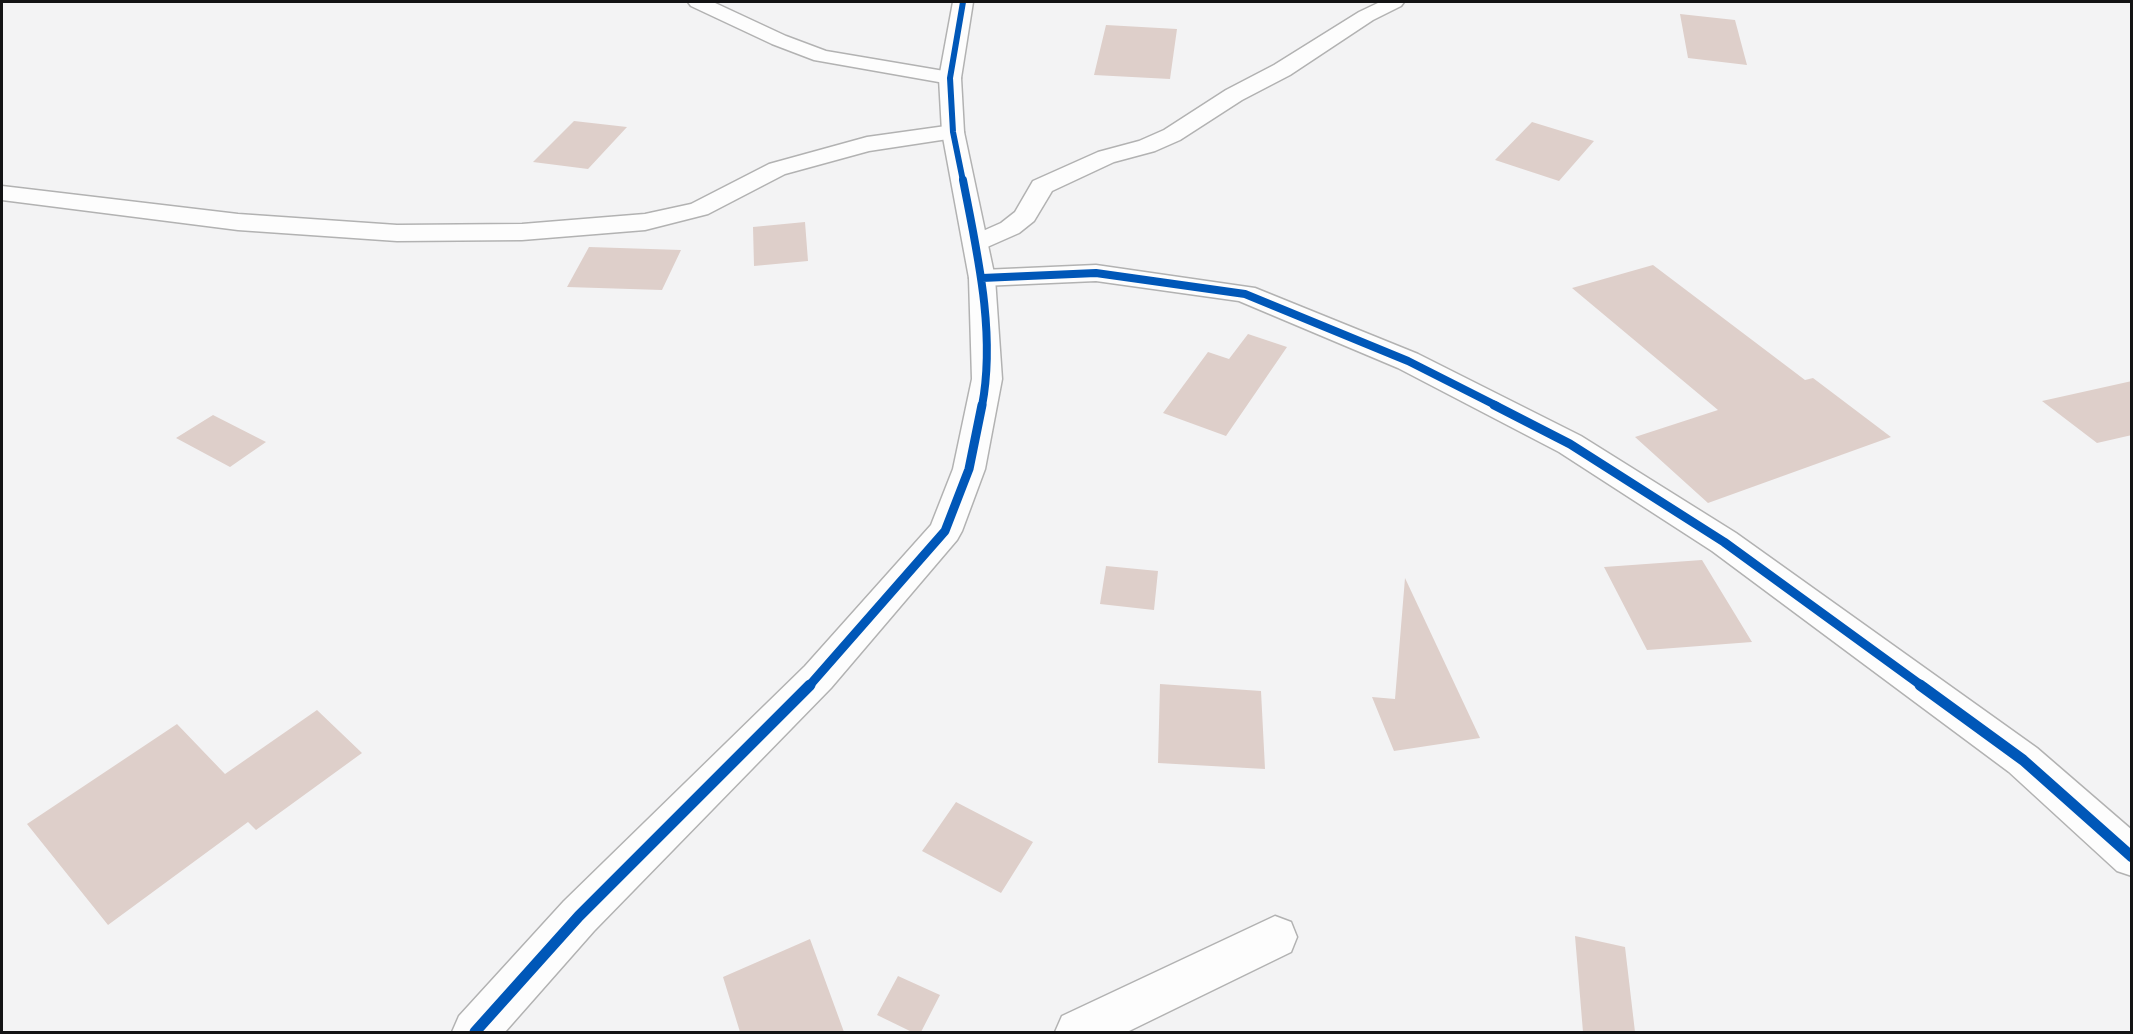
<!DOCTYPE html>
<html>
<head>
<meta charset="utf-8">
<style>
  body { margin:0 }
  #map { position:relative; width:2133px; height:1034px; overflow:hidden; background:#f3f3f4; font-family:"PT Sans",sans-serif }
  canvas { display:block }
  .frame { position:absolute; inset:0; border:3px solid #131314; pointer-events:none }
</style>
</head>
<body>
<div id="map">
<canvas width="2133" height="1034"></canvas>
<div class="frame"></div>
</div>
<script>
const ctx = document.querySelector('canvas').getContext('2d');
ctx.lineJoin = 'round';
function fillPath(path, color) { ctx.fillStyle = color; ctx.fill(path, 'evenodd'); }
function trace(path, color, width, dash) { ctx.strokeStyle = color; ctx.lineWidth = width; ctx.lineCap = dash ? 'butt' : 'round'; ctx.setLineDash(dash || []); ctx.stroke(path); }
fillPath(new Path2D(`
  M1680 14 1735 20 1747 65 1688 58Z
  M1106 25 1177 29 1170 79 1094 75Z
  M574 121 627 127 588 169 533 162Z
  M1532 122 1594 141 1559 181 1495 160Z
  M805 222 808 261 754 266 753 227Z
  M589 247 681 250 662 290 567 287Z
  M1653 265 1805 380 1813 378 1891 437 1708 503 1635 437 1718 410 1572 288Z
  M1248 334 1287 347 1226 436 1163 413 1208 352 1229 359Z
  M2132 381V435L2097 443 2042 401Z
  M213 415 266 442 230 467 176 438Z
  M1702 560 1752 642 1647 650 1604 567Z
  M1106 566 1158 571 1154 610 1100 604Z
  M1405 578 1480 738 1394 751 1372 697 1395 699Z
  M1160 684 1261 691 1265 769 1158 763Z
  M317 710 362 753 256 830 248 822 108 925 27 824 177 724 225 774Z
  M956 802 1033 842 1001 893 922 851Z
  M1575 936 1625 947 1635 1032H1583Z
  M810 939 844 1032H740L723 977Z
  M898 976 940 995 921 1032H912L877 1015Z`), '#decfca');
const minor = new Path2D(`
  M688 2H713L786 36 826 51 950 72 958 73 961 78 958 83 950 84 814 60 772 44 691 6Z
  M1380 2H1404L1401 6 1373 20 1290 75 1242 100 1180 140 1155 151 1114 162 1052 191 1034 221 1019 233 985 248 976 251 967 248 963 243 967 238 1001 223 1015 212 1033 181 1098 152 1139 141 1164 130 1226 90 1274 65 1359 12Z
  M953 125 961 127 964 132 961 137 869 151 785 174 708 214 645 230 522 240 397 241 238 230 2 200V186L238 214 397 225 522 224 645 214 691 204 769 164 867 137Z
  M1096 265 1255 288 1418 354 1581 436 1736 533 2037 748 2132 830V876L2117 871 2009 772 1712 551 1559 452 1398 368 1239 301 1096 281 982 286 973 284 969 278 973 272 982 270Z
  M1275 916 1291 922 1297 937 1291 952 1127 1032H1055L1062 1016Z`);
const tertiary = new Path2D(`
  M953 2H973L961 78 964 132 995 278 1002 379 985 469 962 531 957 540 831 688 594 931 505 1032H452L459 1016 564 901 805 666 931 525 953 469 972 379 969 278 942 132 939 78Z`);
trace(minor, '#b2b2b2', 3);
trace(tertiary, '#b2b2b2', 3);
fillPath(minor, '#fdfdfd');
fillPath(tertiary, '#fdfdfd');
trace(new Path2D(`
  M963 181 953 132 950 78 963 2`), '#0057b8', 6);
trace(new Path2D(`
  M963 180C977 252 996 333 982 406
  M982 278 1096 273 1245 294 1408 361 1497 406`), '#0057b8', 8);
trace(new Path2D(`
  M1494 405 1570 444 1724 542 1922 686
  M809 686 945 531 969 469 982 405`), '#0057b8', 9);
trace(new Path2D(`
  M1920 685 2023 760 2132 857
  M475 1032 579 916 810 685`), '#0057b8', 11);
</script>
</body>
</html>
